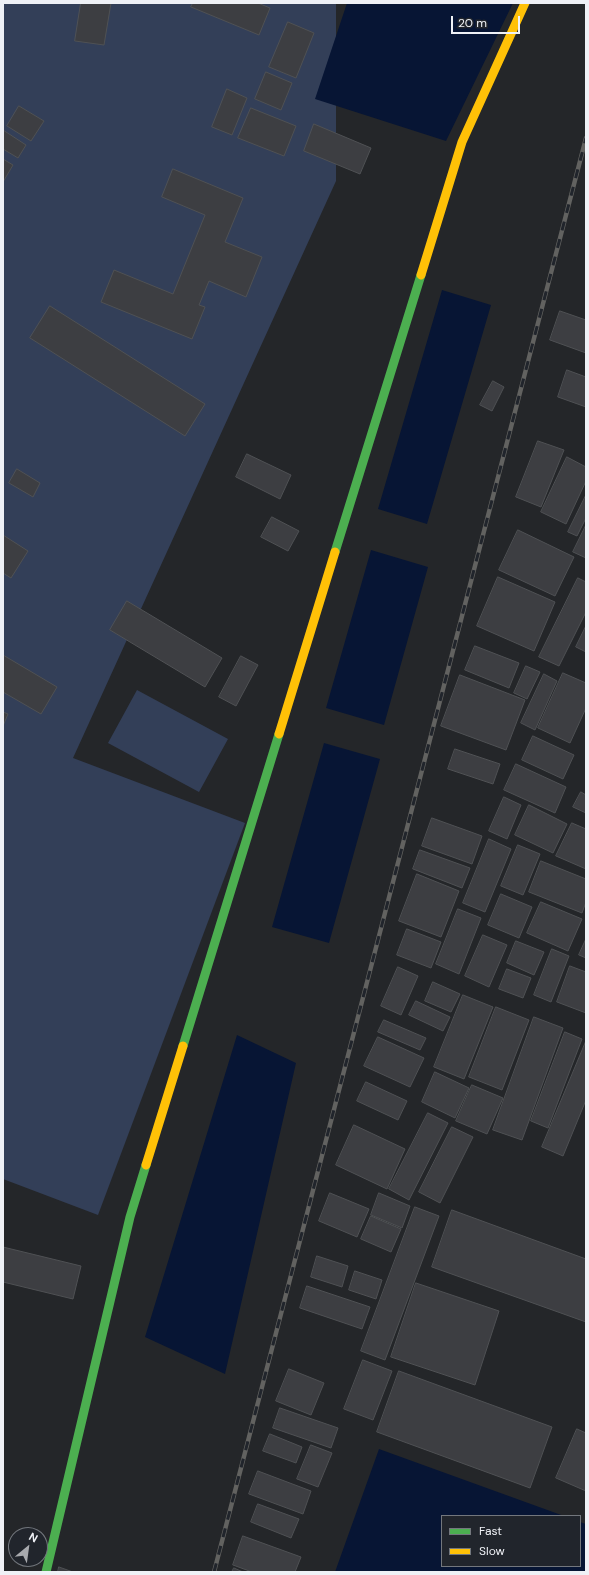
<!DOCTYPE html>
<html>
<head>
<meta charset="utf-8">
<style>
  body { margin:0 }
  #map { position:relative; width:589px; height:1575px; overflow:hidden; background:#242629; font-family:"DM Sans",sans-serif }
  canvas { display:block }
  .frame { position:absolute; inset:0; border:4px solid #eff1f6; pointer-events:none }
  .legend { position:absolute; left:441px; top:1515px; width:140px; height:52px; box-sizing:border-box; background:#21252c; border:1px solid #73777d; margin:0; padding:5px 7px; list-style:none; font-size:12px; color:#eff1f6 }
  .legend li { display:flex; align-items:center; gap:8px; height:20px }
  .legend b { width:20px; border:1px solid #73777d }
  .north { position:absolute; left:8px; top:1527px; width:40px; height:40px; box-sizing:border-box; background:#21252c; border:1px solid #73777d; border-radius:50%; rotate:29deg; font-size:11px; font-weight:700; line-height:16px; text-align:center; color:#eff1f6 }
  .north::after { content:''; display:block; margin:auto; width:14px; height:18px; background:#a8aaae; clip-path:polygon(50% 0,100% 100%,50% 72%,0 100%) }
  .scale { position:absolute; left:451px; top:16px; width:69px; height:18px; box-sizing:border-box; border:2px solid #eff1f6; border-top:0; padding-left:5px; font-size:12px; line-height:14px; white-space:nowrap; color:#eff1f6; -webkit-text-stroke:3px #21252c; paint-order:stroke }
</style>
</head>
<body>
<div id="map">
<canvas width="589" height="1575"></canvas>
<div class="frame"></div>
<ul class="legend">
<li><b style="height:5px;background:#4caf50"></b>Fast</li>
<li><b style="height:5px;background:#ffc107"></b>Slow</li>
</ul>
<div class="north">N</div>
<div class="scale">20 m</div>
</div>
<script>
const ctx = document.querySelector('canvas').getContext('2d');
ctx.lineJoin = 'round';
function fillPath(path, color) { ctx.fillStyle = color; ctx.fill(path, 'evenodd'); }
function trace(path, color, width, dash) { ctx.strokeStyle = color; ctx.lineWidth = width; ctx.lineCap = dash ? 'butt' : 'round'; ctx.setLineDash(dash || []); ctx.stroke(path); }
fillPath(new Path2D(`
  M3 3H336V181L73 758 245 823 98 1215 3 1179Z
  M137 690 228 739 199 792 108 743Z`), '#333f58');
fillPath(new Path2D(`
  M347 3H513L446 141 315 99Z
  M442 290 491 305 427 524 378 509Z
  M371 550 428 567 384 725 326 708Z
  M324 743 380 759 329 943 272 927Z
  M237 1035 296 1063 225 1374 145 1337Z
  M379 1449 564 1516H442V1566H580V1522L586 1524V1572H335Z`), '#071534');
const building = new Path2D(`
  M81 3H111L104 45 75 41Z
  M193 3H258L270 8 259 35 191 7Z
  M288 22 314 33 296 78 269 67Z
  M266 72 292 83 281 110 255 99Z
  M227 89 247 98 232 135 212 127Z
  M19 106 44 121 31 141 7 126Z
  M251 108 296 126 284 156 238 138Z
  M314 124 371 148 360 174 304 151Z
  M3 130 26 145 18 158 3 149Z
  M3 159 13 165 3 182Z
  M173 169 243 198 225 242 262 257 246 297 209 281 199 305 205 307 192 339 101 302 114 270 173 294 205 215 162 197Z
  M50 306 205 404 185 436 30 338Z
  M560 311 586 320V353L550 340Z
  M567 370 586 377V407L558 397Z
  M493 381 504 387 492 411 480 405Z
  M538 441 564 450 541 507 516 497Z
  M247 454 291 475 280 499 236 477Z
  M567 457 586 467V481L566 524 541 512Z
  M17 469 40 483 33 497 9 483Z
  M586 495V518L577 536 568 532Z
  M272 517 299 531 288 551 261 537Z
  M586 525V558L573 552Z
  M518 530 574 557 555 596 499 570Z
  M3 535 28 551 11 578 3 573Z
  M498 577 555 602 534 651 477 626Z
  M578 578 586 582V612L559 666 539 657Z
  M127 601 222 658 205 687 110 630Z
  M586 626V652L576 647Z
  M475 646 519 663 509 688 465 670Z
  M3 655 57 687 41 714 3 692Z
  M241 656 258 665 236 706 219 697Z
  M526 666 540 672 527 699 514 693Z
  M563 673 586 683V708L570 743 538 728Z
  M544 674 557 681 535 730 521 723Z
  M460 675 525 700 506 750 441 726Z
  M3 712 8 714 3 726Z
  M533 736 574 755 563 779 522 760Z
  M455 749 500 764 493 784 448 769Z
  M516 764 566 787 555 813 504 790Z
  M581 792 586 795V813L573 807Z
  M504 797 521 805 507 839 489 831Z
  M529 805 567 824 553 853 515 835Z
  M432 818 482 836 472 864 422 846Z
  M572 823 586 829V869L556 856Z
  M489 839 511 849 485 912 463 903Z
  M518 845 540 854 523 895 501 886Z
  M420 850 470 868 462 888 413 869Z
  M541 861 586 879V902L582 913 529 892Z
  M417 874 459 891 441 937 399 921Z
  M501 894 532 907 519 938 488 925Z
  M541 902 582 919 568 951 527 933Z
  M458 909 481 918 459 974 436 964Z
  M407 929 441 942 431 968 397 955Z
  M483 935 507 945 489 987 465 976Z
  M586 939V958L579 955Z
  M516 941 544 952 534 975 507 963Z
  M552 949 569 956 551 1002 534 995Z
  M570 966 586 972V1013L557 1002Z
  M398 967 418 976 401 1015 381 1006Z
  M507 969 531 978 523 998 499 989Z
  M433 982 460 994 451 1012 425 1001Z
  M463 995 493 1007 464 1079 434 1067Z
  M416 1001 450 1017 443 1031 409 1015Z
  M496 1007 529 1020 502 1090 469 1077Z
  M534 1017 563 1028 522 1140 493 1130Z
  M384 1020 426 1038 420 1050 378 1032Z
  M565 1032 582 1039 548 1128 531 1121Z
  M378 1037 424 1058 410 1087 364 1066Z
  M586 1041V1100L563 1156 542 1147Z
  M435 1072 469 1088 455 1118 422 1102Z
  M366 1082 407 1101 398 1120 357 1101Z
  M472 1085 503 1098 487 1134 456 1121Z
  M428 1113 448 1123 409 1200 389 1189Z
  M354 1125 405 1149 387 1189 336 1165Z
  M452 1127 473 1137 440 1203 419 1192Z
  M330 1193 369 1209 357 1237 319 1221Z
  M379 1193 410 1206 402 1228 371 1215Z
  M415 1207 439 1216 385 1360 361 1351Z
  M452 1210 586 1259V1322L432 1267Z
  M371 1216 401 1229 391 1252 361 1239Z
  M3 1247 81 1266 73 1299 3 1282Z
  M317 1256 348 1266 342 1287 311 1277Z
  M355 1271 382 1280 376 1299 349 1290Z
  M416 1283 499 1311 475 1385 391 1357Z
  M307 1286 370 1307 362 1329 300 1308Z
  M363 1360 392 1371 373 1420 344 1409Z
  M289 1369 324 1383 311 1415 276 1401Z
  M399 1371 552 1427 530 1488 377 1432Z
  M280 1408 338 1428 331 1448 273 1428Z
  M577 1429 586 1433V1491L556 1478Z
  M270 1434 302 1447 296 1463 263 1451Z
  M311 1445 332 1453 318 1487 297 1479Z
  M258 1471 311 1491 303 1514 249 1494Z
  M258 1504 299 1519 291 1538 251 1522Z
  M243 1536 301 1557 295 1572H252L233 1565Z
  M59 1567 73 1572H58Z
  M234 1568 243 1572H232Z`);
fillPath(building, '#3d3e42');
trace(building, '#4f5154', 1);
trace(new Path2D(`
  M335 552 421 275
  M183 1046 279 734
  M46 1572 130 1217 146 1165`), '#4caf50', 9);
trace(new Path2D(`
  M421 275 462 142 525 3
  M279 734 335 552
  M146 1165 183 1046`), '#ffc107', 9);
const rail = new Path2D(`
  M214 1572 586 138`);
trace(rail, '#626260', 4.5);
trace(rail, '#21252c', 3, [9]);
</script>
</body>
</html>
